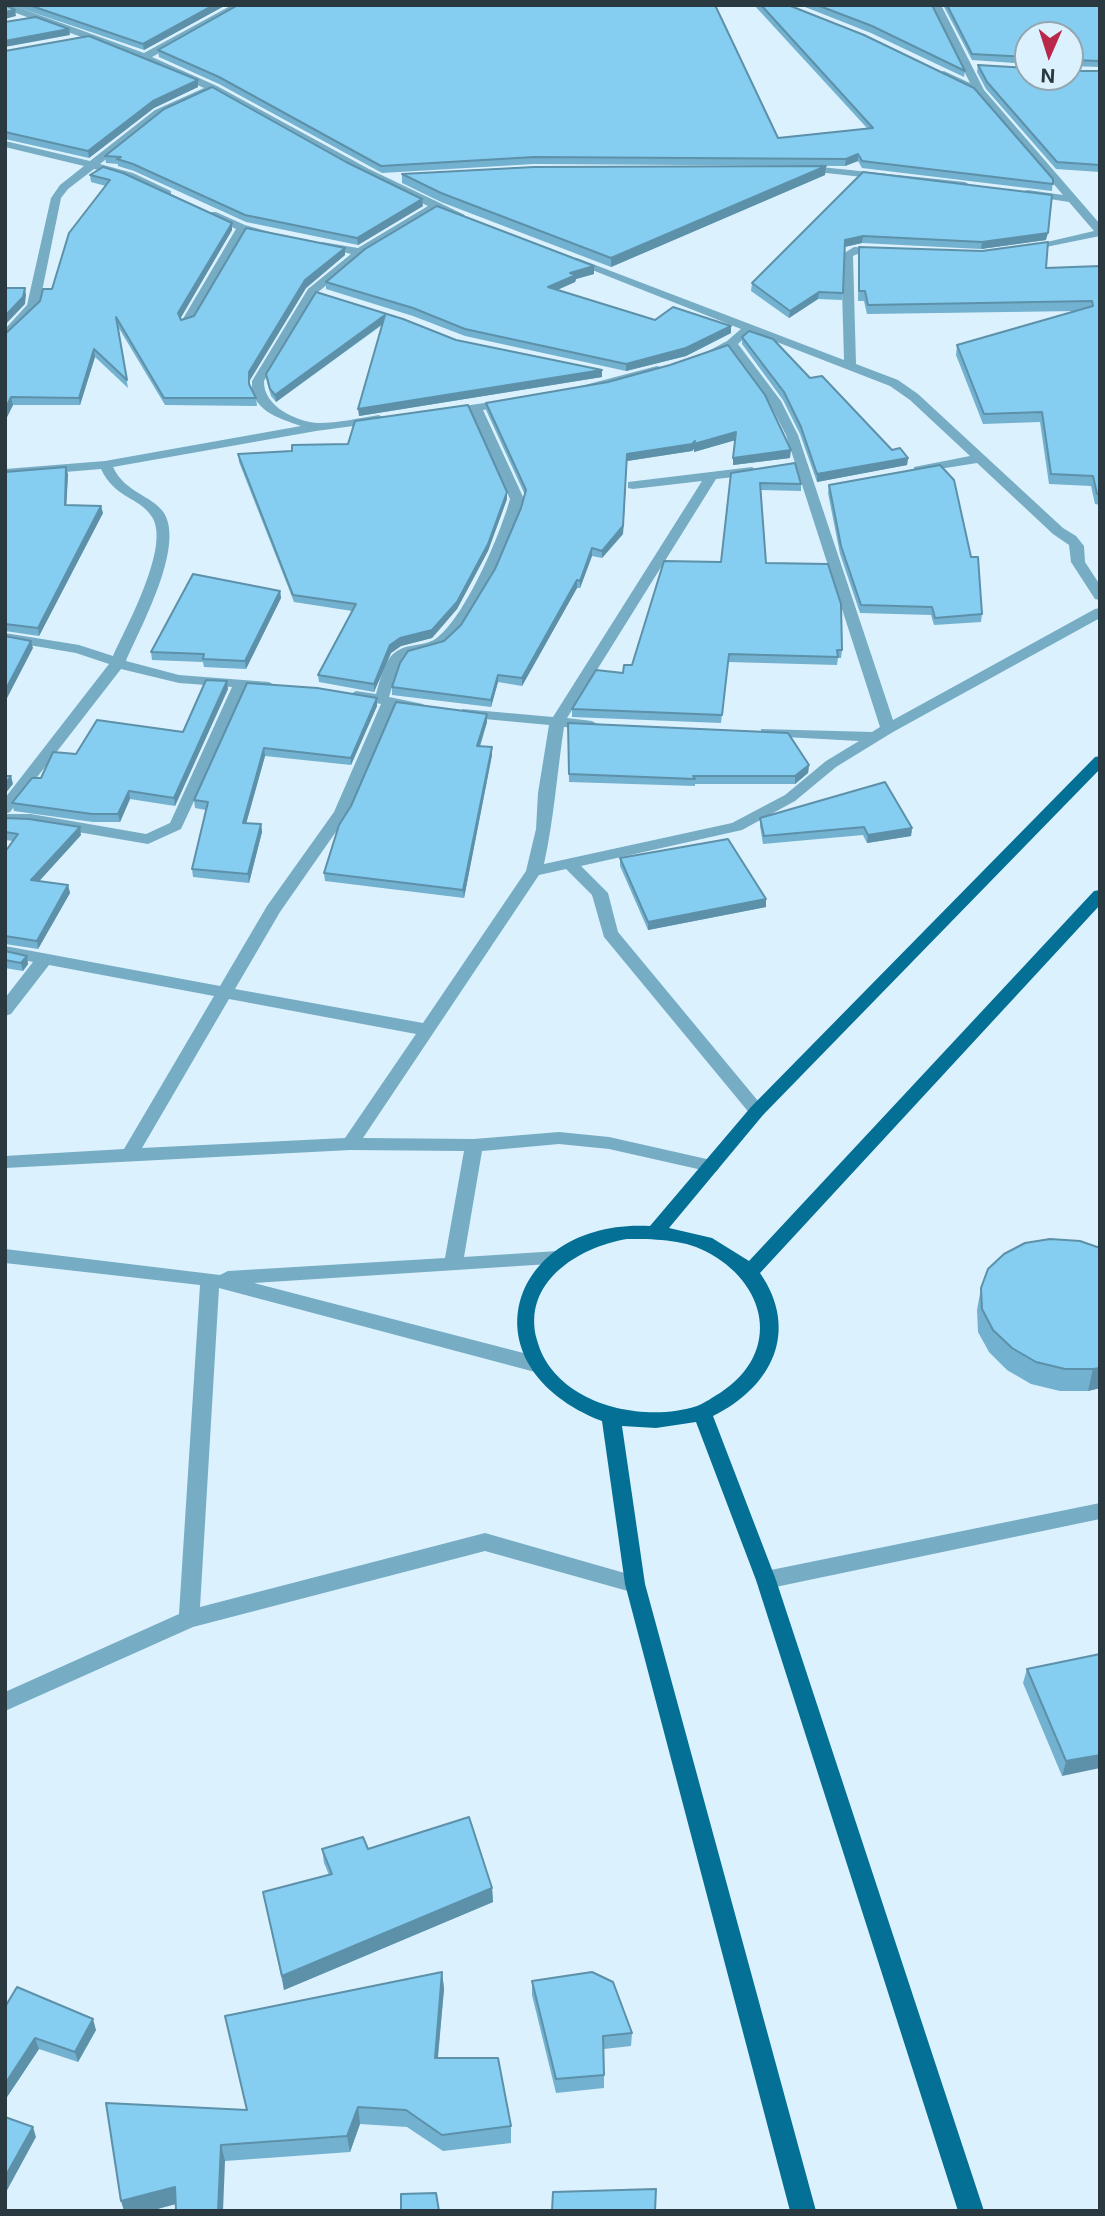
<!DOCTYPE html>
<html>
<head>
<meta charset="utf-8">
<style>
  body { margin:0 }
  #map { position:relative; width:1105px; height:2216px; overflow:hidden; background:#dbf1fd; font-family:Inter,sans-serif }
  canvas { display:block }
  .frame { position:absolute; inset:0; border:7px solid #2a3840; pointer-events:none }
  .north { position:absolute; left:1014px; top:21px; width:70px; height:70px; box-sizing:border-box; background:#dbf1fd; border:2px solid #94a7b1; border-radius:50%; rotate:183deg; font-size:19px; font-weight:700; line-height:28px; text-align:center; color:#2a3840 }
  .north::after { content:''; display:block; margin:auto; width:24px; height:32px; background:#b9284a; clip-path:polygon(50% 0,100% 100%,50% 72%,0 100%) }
</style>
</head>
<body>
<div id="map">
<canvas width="1105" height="2216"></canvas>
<div class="frame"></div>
<div class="north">N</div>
</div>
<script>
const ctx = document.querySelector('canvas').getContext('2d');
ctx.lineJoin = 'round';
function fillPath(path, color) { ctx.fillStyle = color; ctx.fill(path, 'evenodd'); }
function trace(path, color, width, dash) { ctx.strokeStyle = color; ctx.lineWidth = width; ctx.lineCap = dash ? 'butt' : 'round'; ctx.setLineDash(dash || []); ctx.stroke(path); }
fillPath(new Path2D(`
  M5 5H12L144 53 232 5H245L152 57 217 86 369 169 465 215 459 218 437 210 364 254 317 293 264 381C263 406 296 422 319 423 338 423 360 418 379 415L385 419 383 422 316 431 113 467C125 493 152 495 164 513 185 547 140 628 126 661L179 675 269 682 276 686 269 690 246 689 181 829 148 844 31 824H5V814H31L146 834 170 823 232 687 179 683 121 669 10 812 5 814V798L109 664 76 653 5 641V633L79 645 113 656C126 627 171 546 152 517 141 498 114 498 101 469L5 477V469L105 461 301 426C278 418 250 410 252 381L308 289 351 254 316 245 322 242 358 248 428 206 361 174 212 92 163 114 100 164 133 173 171 191V195H163L125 177 94 169 68 189 61 198 39 306 5 340V329L27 305 51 198 60 185 84 166 5 147V141L90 161 155 110 204 88 133 56 5 9Z
  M931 5H941L984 90 1100 224V236L1021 252V248L1094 231 1069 202 1024 195V191L1028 190 1063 195 975 93 940 76V72L944 71 970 83Z
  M802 165 965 182 970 185 965 188 798 170V166Z
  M208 212H216L245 225 273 233 267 236 245 232 193 322 187 326 181 322 236 229 208 216Z
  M854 247 882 248 888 251C878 258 863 250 853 256L856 364 898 380 918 394 1063 528 1076 536 1084 546 1085 562 1100 585V600L1095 599 1071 562 1069 545 1053 534 977 463 914 473V467L970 456 910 400 890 386 751 332 738 344 781 401 798 435 893 720 1095 609 1100 608V618L893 732 836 767 795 801 742 830 581 866 608 893 618 932 763 1107 766 1111 763 1115H751L604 937 592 895 566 869 539 875 363 1138 474 1139 559 1132 609 1137 711 1160 717 1161 720 1166 717 1171 711 1172 609 1149 559 1144 482 1151 464 1257 558 1251 565 1253 567 1258 565 1263 254 1283 535 1356 542 1359 545 1364 542 1369 535 1372 219 1288 200 1607 485 1533 642 1578 645 1584 642 1590 635 1593 485 1551 193 1627 5 1711V1692L179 1614 200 1285 5 1263V1249L220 1275 228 1271 445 1258 464 1151 350 1150 5 1168V1156L124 1149 214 996 49 965 11 1014 5 1016V998L33 962 5 956V946L220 986 267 906 334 812 381 704 351 698 349 695 356 691 376 694C380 681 384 659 397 651 409 643 426 647 438 637 467 613 500 535 510 499L471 412 444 415V409L511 399V405L483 410 524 499C513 537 478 617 448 643 436 653 419 649 407 657 397 664 393 686 389 697L423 704 425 707 418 711 395 707 349 813 280 912 235 989 423 1023 526 871 536 829 538 793 549 725 463 717 456 713 463 709 553 717 702 481 633 489 628 488V482L752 467 758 471 752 475 716 479 567 718 592 721 599 725 592 729 564 727C557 773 554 819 544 864L732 823 785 795 826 761 859 741 766 736 761 735V729L872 732 880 727 786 435 769 402 729 349 707 359 701 355 727 341 741 329 567 260 577 258 844 360 841 255ZM229 999 416 1034 345 1138 142 1148Z
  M657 366 661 367V373L572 394 566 390Z
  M1100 1503V1519L766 1589 759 1586 756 1580 759 1574 766 1571Z`), '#77acc5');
fillPath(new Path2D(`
  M1100 756V769L763 1115 669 1228 712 1238 749 1261 1094 891 1100 890V905L760 1273C800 1331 772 1387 713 1416L776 1580 984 2211H958L756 1580 696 1422 656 1428 622 1426 645 1584 816 2211H790L625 1584 602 1421C460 1365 511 1218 650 1226L751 1107 1095 757ZM627 1239C652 1239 682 1239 705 1251 767 1282 783 1352 720 1393 713 1397 705 1403 697 1406 642 1424 554 1404 537 1340 521 1282 579 1247 627 1239Z`), '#057095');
fillPath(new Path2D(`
  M11 5H226L144 50Z
  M754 5H788L1053 179 1052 191 862 168 858 161 845 166 534 164 382 173 219 84 159 57 158 50 778 138 867 128Z
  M800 5H932L965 71 964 77 871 33Z
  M943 5H1100V67L1070 66 1028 35V64L972 60Z
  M5 51 198 87 154 108 89 158 5 139Z
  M978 65 1071 71H1100V172L1056 169 986 89 977 72Z
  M164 109 423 206 358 245 246 222 134 171 118 166V164L106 163 105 156Z
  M826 166 825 175 611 267 441 202 402 183V174Z
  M103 167 232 230 180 318 181 320 194 316 345 248V255L306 288 250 380V385L256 398 257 406 165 405 117 325 128 388 95 357 80 405H13L5 421V334L52 289 106 186 91 182 90 175Z
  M863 172 1046 240 981 249 862 243 845 247 842 300 818 299 789 318 751 291 752 283Z
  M859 247 1046 268 1100 266V505L1095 504 1091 486 1049 484 1040 422 983 424 956 355 957 345 1077 311 867 314 864 301H858Z
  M594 266V274L576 279 575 282 557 290 655 320 731 326V333L686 356 626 371 465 336 413 316 326 289V282Z
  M316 292 456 340 602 377 359 416 382 325 276 402 271 396 267 382 266 374Z
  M742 337 810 378 892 450 908 458 907 465 817 482 800 434 783 400 742 344Z
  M608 382 790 458 733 465 735 440 694 452V449L692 451 627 461 623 534 602 558 592 556 580 588H577L522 686 498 682 491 707 392 695V687L461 625 495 569 521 508 525 495 486 410V403Z
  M238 454 507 492V499L488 551 457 609 432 638 401 646 391 653 374 692 319 682 318 675 352 611 294 602 239 462Z
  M5 472 68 474 66 505 103 513 39 636 5 631Z
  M731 473 801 484V491L761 490 766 563 842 650 841 658H838L837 665 728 662 721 723 572 717V709L623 673 632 665 721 562Z
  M829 485 971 557 982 614 981 622 934 625 931 615 860 613 840 554 828 493Z
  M280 591 281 598 246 669 204 667 203 662 152 660 151 652Z
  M247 683 377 706 351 765 265 756 246 824H261L262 832 249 883 193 877 192 869 206 810 195 808 194 800Z
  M228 689 175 806 130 799 120 822H93L14 811 12 803 41 778 183 732Z
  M487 722 480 747H492V755L464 898 325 881 324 873Z
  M568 723 809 765 808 773 795 784H695V786L569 782Z
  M5 818 81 835 39 881 68 885 70 893 38 949 5 944V852L13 841 5 840Z
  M760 818 912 828 911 836 867 843 863 835 763 844 760 826Z
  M620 858 766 907 648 930 620 866Z
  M5 951 27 956 28 964 23 971 5 968Z
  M1100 1248V1388L1088 1391H1060L1031 1384 1007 1370 989 1352 978 1332 977 1310 981 1288Z
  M1100 1654 1062 1776 1023 1683 1027 1669Z
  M322 1849H368L492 1888 493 1902 284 1990 263 1892 329 1875 324 1863Z
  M442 1972 444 1989 438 2058 511 2126V2143L443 2151 407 2127 360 2124 350 2152 225 2161 176 2204 150 2211H124L246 2110Z
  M532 1981 632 2033 631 2046 604 2049V2088L556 2093 532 1995Z
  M5 2007 96 2030 78 2062 39 2049 5 2100Z`), '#72b1cf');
fillPath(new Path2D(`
  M214 5H226L144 50 143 44Z
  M15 10 16 16 5 19V12Z
  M69 29 70 35 5 47V41Z
  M198 80V87L154 108 89 158 88 151 153 101Z
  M858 154V161L845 166 846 159Z
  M826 166 825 175 611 267V258Z
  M422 199 423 206 358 245 357 238Z
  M232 223V230L179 321 178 313Z
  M1048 233 1046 240 981 249 982 242Z
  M863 236 862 243 844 247 845 240Z
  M345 248V255L306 288 250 380 249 372 305 280Z
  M594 266V274L576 279 575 282 548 294V287L570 273Z
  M25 288 26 295 25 304 5 325V316Z
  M819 292 818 299 789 318 790 311Z
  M385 315V322L276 402 275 395Z
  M731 326V333L686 356 626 371V364Z
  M94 349 95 357 80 405 79 398Z
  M602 370V377L359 416 358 409Z
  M11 397 13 405 5 421V410Z
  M736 432V440L694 452V449L692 451 627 461 623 534 602 558V551L627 454Z
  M791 450 790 458 733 465V458Z
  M908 458 907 465 817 482V474Z
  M66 467 68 474 66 513 65 505Z
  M507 492V499L488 551 457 609 432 638 401 646 391 653 374 692V684L390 645Z
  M101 506 103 513 39 636 38 628Z
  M592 548V556L580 588V581Z
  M577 580V588L522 686V678Z
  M280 591 281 598 246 669 245 661Z
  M31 641 33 648 5 702V691Z
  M498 675V682L491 707V700Z
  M227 681 228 689 175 806 174 798Z
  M377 698V706L351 765V758Z
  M487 714V722L477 754V746Z
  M492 747V755L464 898 463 890Z
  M264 748 265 756 244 831 243 823Z
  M809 765 808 773 795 784V776Z
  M11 776 13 784 5 794V784Z
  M129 791 130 799 120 822 118 814Z
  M261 824 262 832 249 883 248 874Z
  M80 827 81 835 33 888 31 880Z
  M912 828 911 836 867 843 868 835Z
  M68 885 70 893 38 949 37 941Z
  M766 899V907L648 930V922Z
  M27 956 28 964 23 971 21 963Z
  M1100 1368V1388L1088 1391 1093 1369Z
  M1100 1755V1768L1062 1776 1066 1761Z
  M492 1888 493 1902 284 1990 282 1976Z
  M442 1972 444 1989 436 2075 435 2058Z
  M93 2019 96 2030 78 2062 75 2052Z
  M35 2038 39 2049 5 2100V2084Z
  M358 2107 360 2124 350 2152 347 2136Z
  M33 2127 36 2137 5 2194V2177Z
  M221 2145 225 2161 223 2211H218Z
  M175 2187 179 2203 150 2211H124L121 2201Z`), '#5d90a9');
const building = new Path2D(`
  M5 5 15 10 5 12Z
  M29 5H214L143 44Z
  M238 5H715L778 138 873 128 761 5H788L864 35 974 88 1053 179V184L862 161 858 154 846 159 534 157 381 166 219 77 158 50Z
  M817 5H932L965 71 872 26Z
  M947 5H1100V61L1071 60 1070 61V35H1028V57L972 54Z
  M36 17 69 29 5 41V22Z
  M89 36 198 80 153 101 88 151 5 132V51Z
  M978 65 1028 68V77H1070V68L1071 71H1100V165L1057 162 987 82Z
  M212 87 346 162 422 199 357 238 245 215 133 164 117 159 121 157 105 156 164 109Z
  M826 166 611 258 441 193 402 174 534 167Z
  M103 167 123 173 232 223 178 313 181 320 194 316 246 228 345 248 305 280 249 372V384L256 398H164L116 317 127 380 94 349 79 398 11 397 5 410V334L40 301 43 289H52L69 233 110 180 90 175Z
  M863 172 1052 195 1048 233 982 242 863 236 845 240 843 293 819 292 790 311 752 283Z
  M437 206 594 266 570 273 576 275 548 287 655 320 673 307 731 326 686 348 626 364 465 329 413 308 326 282 365 249Z
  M1048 242 1046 268 1100 266V494H1097L1093 476 1051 474 1042 412 984 414 957 345 1093 306 1092 301 868 305 865 291H859V247L982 251Z
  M5 288H25L23 297 5 316Z
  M316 292 403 319 456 340 602 370 358 409 385 315 275 395 270 389 266 374Z
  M749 331 773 339 810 378 822 376 892 450 900 448 908 458 817 474 801 427 784 392 742 337Z
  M728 345 765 395 791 450 733 458 736 432 694 444 695 441 692 444 627 454 623 526 602 551 592 548 580 581 577 580 522 678 498 675 491 700 392 687 400 663 408 651 444 641 461 625 495 569 521 508 526 490 486 403 608 382 670 365Z
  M468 405 507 492 488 544 457 602 432 630 400 638 390 645 374 684 318 675 356 604 293 595 238 454 292 451V445L348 444 355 421Z
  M795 463 801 484 760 483 766 563 828 564 841 604 842 650H837L838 657 729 654 722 715 572 709 596 670 623 673 624 665H632L664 561 721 562 731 473Z
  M940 465 954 480 971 557H978L982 614 935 618 932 607 861 605 841 546 829 485Z
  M66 467 65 505 101 506 38 628 5 624V472Z
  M193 574 280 591 245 661 203 659 204 654 151 652Z
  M5 636 31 641 5 691Z
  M206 680 227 681 174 798 129 791 118 814H92L12 803 32 778H41L53 752 76 754 97 720 183 732Z
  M247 683 317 688 377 698 351 758 264 748 243 823 261 824 248 874 192 869 208 802 194 800Z
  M396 702 487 714 477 746 492 747 463 890 324 873 339 825 351 806Z
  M568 723 788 733 809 765 795 776H693L695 779 569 774Z
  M5 776H11L5 784Z
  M885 782 912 828 868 835 864 827 764 836 760 818Z
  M5 818 29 819 80 827 31 880 68 885 37 941 5 936V852L18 834 5 832Z
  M728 839 766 899 648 922 620 858Z
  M5 951 27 956 21 963 5 960Z
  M1050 1239 1080 1241 1100 1248V1368L1093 1369H1065L1036 1362 1012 1348 993 1330 982 1309 981 1288 988 1269 1004 1254 1025 1243Z
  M1100 1654V1755L1066 1761 1027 1669Z
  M469 1817 492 1888 282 1976 263 1892 332 1874 322 1849 363 1837 368 1849Z
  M442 1972 435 2058H498L511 2126 442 2135 406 2110 358 2107 347 2136 221 2145 218 2211H176L175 2187 121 2201 106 2103 247 2110 225 2016Z
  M592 1972 613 1982 632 2033 603 2036 604 2075 556 2079 532 1981Z
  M17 1987 93 2019 75 2052 35 2038 5 2084V2007Z
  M5 2117 33 2127 5 2177Z
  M656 2189 655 2211H552L553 2192Z
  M436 2193 439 2211H401V2194Z`);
fillPath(building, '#85cef1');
trace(building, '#5d90a9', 2);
</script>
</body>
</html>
